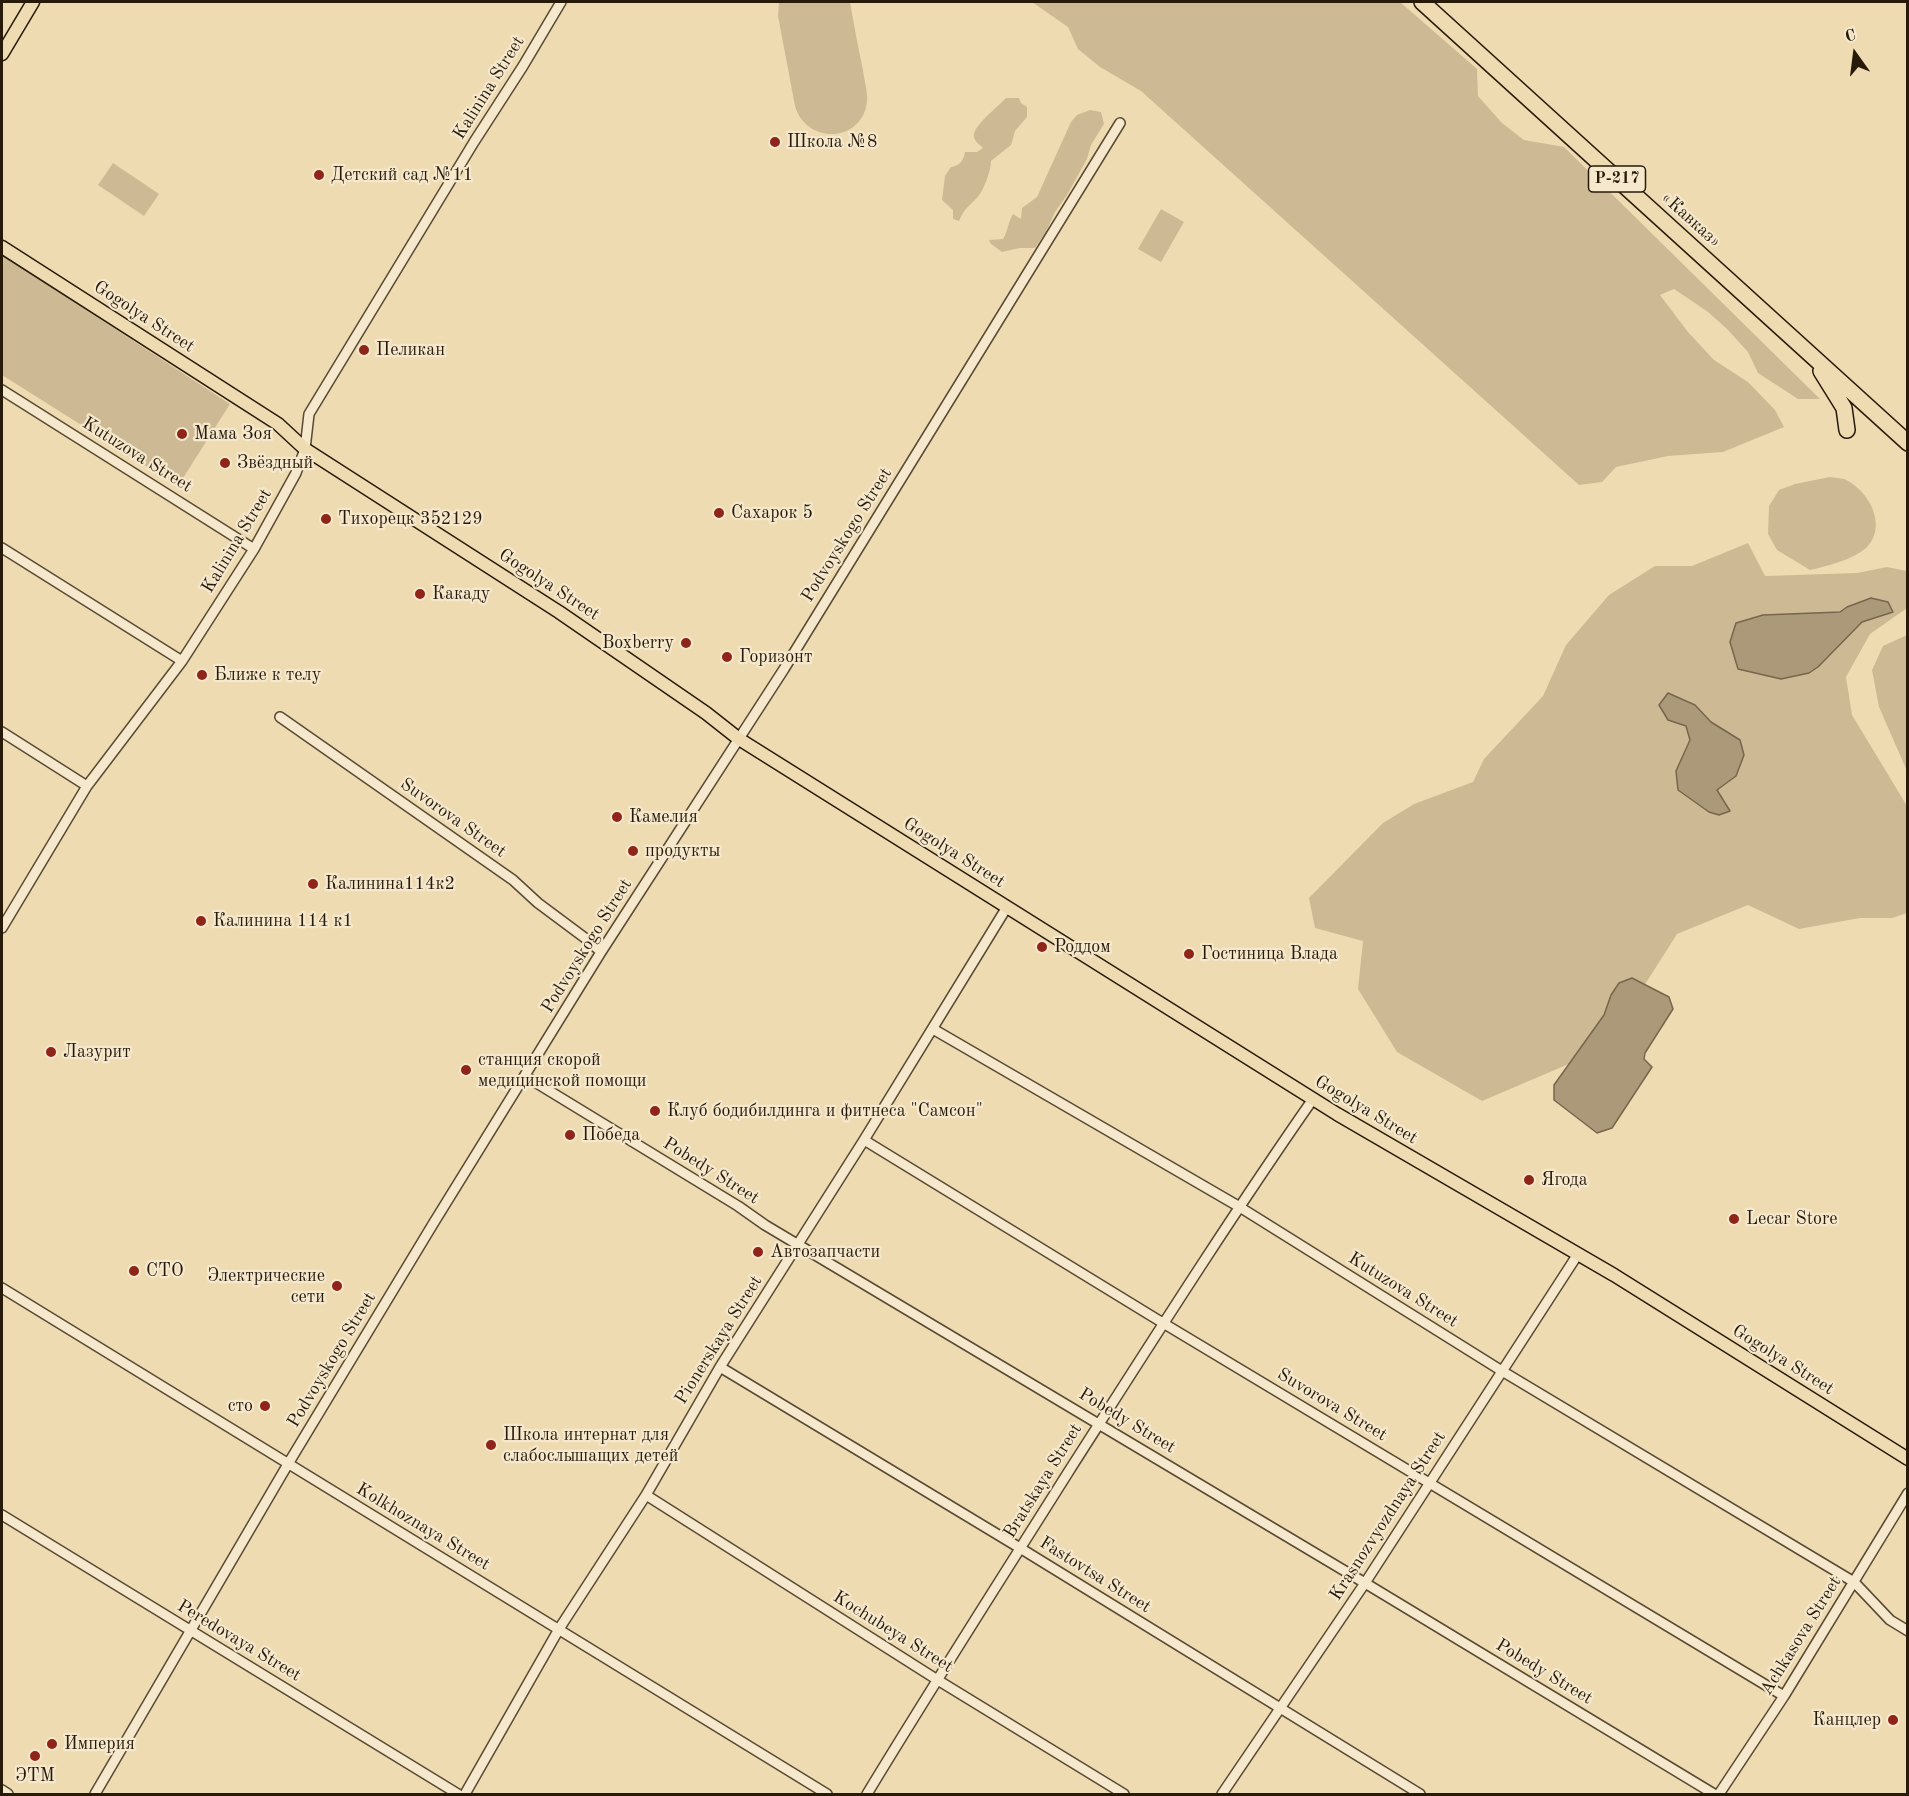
<!DOCTYPE html>
<html>
<head>
<meta charset="utf-8">
<style>
  body { margin:0 }
  #map { position:relative; width:1909px; height:1796px; overflow:hidden; background:#efdbb2; font-family:"Old Standard TT",serif }
  canvas { display:block }
  .frame { position:absolute; inset:0; border:3px solid #271a09; pointer-events:none }
  .north { position:absolute; left:1825px; top:24px; width:60px; height:60px; -webkit-text-stroke:4px #f5e8cd; paint-order:stroke; rotate:346deg; font-size:16px; font-weight:700; line-height:24px; text-align:center; color:#271a09 }
  .north::after { content:''; display:block; margin:auto; width:21px; height:27px; background:#271a09; clip-path:polygon(50% 0,100% 100%,50% 72%,0 100%) }
</style>
</head>
<body>
<div id="map">
<canvas width="1909" height="1796"></canvas>
<div class="frame"></div>
<div class="north">С</div>
</div>
<script>
const ctx = document.querySelector('canvas').getContext('2d');
ctx.lineJoin = 'round';
function fillPath(path, color) { ctx.fillStyle = color; ctx.fill(path, 'evenodd'); }
function trace(path, color, width, dash) { ctx.strokeStyle = color; ctx.lineWidth = width; ctx.lineCap = dash ? 'butt' : 'round'; ctx.setLineDash(dash || []); ctx.stroke(path); }
function drawText(font, color, halo, rows, align = 'center') {
  ctx.font = font + ' "Old Standard TT",serif'; ctx.lineWidth = 4.5; ctx.setLineDash([]); ctx.textBaseline = 'middle'; ctx.strokeStyle = halo; ctx.fillStyle = color; for (const [text, x, y, turn = 0] of rows) {
    ctx.save(); ctx.translate(x, y); ctx.rotate((+turn || 0) * Math.PI / 180); ctx.textAlign = isNaN(turn) ? turn : align; if (halo) ctx.strokeText(text, 0, 0); ctx.fillText(text, 0, 0); ctx.restore();
  }
}
fillPath(new Path2D(`
  M779 2H850C854 24 858 47 863 70 864 80 868 92 867 102 862 143 806 145 795 106L778 16Z
  M1032 2H1400L1477 69 1478 96 1502 123 1524 140 1564 147 1820 399H1798L1758 373 1748 352 1727 329 1708 312 1674 289 1660 295 1688 332 1714 360 1748 382 1775 410 1784 427 1723 452 1668 456 1616 467 1602 482 1579 485 1141 91 1100 67 1078 49 1068 27Z
  M1006 98H1019L1021 103 1027 107V117L1015 131 1011 145 991 161C991 170 985 186 980 194 971 206 966 205 959 221L953 219V210L942 200 945 176 951 167C960 165 963 162 965 152H977L983 148C980 145 975 142 974 137 972 126 998 107 1006 98Z
  M1090 110 1101 112 1104 124 1091 145 1087 159 1067 195 1055 212 1046 232 1035 248H1020L1002 252 991 244 989 240 1003 239C1008 231 1008 222 1013 214L1021 219 1022 208 1037 197 1071 122 1077 115Z
  M113 163 159 194 144 216 98 185Z
  M1161 209 1184 222 1161 262 1138 249Z
  M2 255 230 404 178 486 2 375Z
  M1830 477C1834 478 1840 478 1844 479 1868 489 1889 526 1866 548 1852 560 1827 566 1810 570L1777 550 1768 534 1769 506 1779 490 1795 484Z
  M1748 543 1765 576 1857 573 1887 567 1907 571V608L1870 634 1846 677 1852 715 1907 806V913L1892 918H1860L1799 929 1748 905 1677 934 1604 1049 1482 1101 1397 1052 1358 989 1363 941 1315 928 1309 898 1383 823 1414 804 1473 782 1484 759 1543 696 1566 645 1609 595 1655 566H1692Z
  M1907 635V771L1879 707 1872 670 1883 646Z`), '#cdba95');
const water = new Path2D(`
  M1871 598 1888 602 1893 612 1862 622 1818 667 1809 673 1781 679 1738 669 1730 642 1736 623 1763 615 1840 612 1847 607Z
  M1668 693 1695 705 1711 722 1740 740 1744 755 1736 776 1717 790 1730 811 1719 815 1709 812 1678 790 1676 771 1690 740 1686 726 1668 720 1659 705Z
  M1632 978 1669 997 1673 1009 1645 1053 1644 1059 1652 1067 1612 1128 1597 1133 1554 1100V1085L1604 1015 1611 995 1619 983Z`);
fillPath(water, '#ab9979');
trace(water, '#76664c', 1.5);
const minor = new Path2D(`
  M2 390 254 549
  M2 548 182 661
  M280 717 513 880 538 903 589 941 601 952
  M2 732 87 786
  M2 928 87 786 182 661 254 549 296 473 305 449 309 414 474 142 523 66 561 2
  M933 1029 1238 1206 1502 1371 1854 1582 1890 1620 1908 1631
  M525 1076 738 1206 765 1225 1365 1583 1714 1794
  M864 1140 1163 1323 1784 1696
  M2 1288 827 1794
  M720 1367 1020 1548 1420 1794
  M646 1495 936 1679 1124 1794
  M2 1515 458 1794
  M2 1790 8 1794
  M95 1794 288 1464 433 1224 601 952 784 669 1120 123
  M465 1794 559 1629 646 1495 720 1367 864 1140 1007 907
  M867 1794C933 1685 1001 1579 1069 1471 1149 1346 1228 1221 1313 1099
  M1222 1794 1365 1583 1578 1254
  M1719 1794 1784 1696 1908 1493`);
const major = new Path2D(`
  M2 54 33 2
  M2 247 278 424 305 449 559 612 706 713 739 739 1337 1114 1614 1275 1908 1459`);
const highway = new Path2D(`
  M1422 2 1908 443
  M1821 371 1844 408 1847 430`);
trace(minor, '#594a33', 12);
trace(major, '#271a09', 15);
trace(highway, '#271a09', 18);
trace(minor, '#f5e8cd', 9);
trace(major, '#efdbb2', 12);
trace(highway, '#efdbb2', 15);
for (const [x, y, r, color] of [
  [775,142,6,"#8f2418"],
  [319,175,6,"#8f2418"],
  [364,350,6,"#8f2418"],
  [182,434,6,"#8f2418"],
  [225,463,6,"#8f2418"],
  [719,513,6,"#8f2418"],
  [326,519,6,"#8f2418"],
  [420,594,6,"#8f2418"],
  [686,643,6,"#8f2418"],
  [727,657,6,"#8f2418"],
  [202,675,6,"#8f2418"],
  [617,817,6,"#8f2418"],
  [633,851,6,"#8f2418"],
  [313,884,6,"#8f2418"],
  [201,921,6,"#8f2418"],
  [1042,947,6,"#8f2418"],
  [1189,954,6,"#8f2418"],
  [51,1052,6,"#8f2418"],
  [466,1070,6,"#8f2418"],
  [655,1111,6,"#8f2418"],
  [570,1135,6,"#8f2418"],
  [1529,1180,6,"#8f2418"],
  [1734,1219,6,"#8f2418"],
  [758,1252,6,"#8f2418"],
  [134,1271,6,"#8f2418"],
  [337,1286,6,"#8f2418"],
  [265,1406,6,"#8f2418"],
  [491,1445,6,"#8f2418"],
  [1893,1720,6,"#8f2418"],
  [52,1744,6,"#8f2418"],
  [35,1756,6,"#8f2418"]
]) { const dot = new Path2D(); dot.arc(x, y, r, 0, 2 * Math.PI); ctx.fillStyle = color; ctx.fill(dot); trace(dot, '#f5e8cd', 2); }
for (const [x, y, w] of [
  [1617,179,57]
]) { const box = new Path2D(); box.roundRect(x - w / 2, y - 13, w, 26, 4.5); ctx.fillStyle = '#f5e8cd'; ctx.fill(box); trace(box, '#271a09', 1.5); }
drawText('bold 16px', '#271a09', null, [
  ["Р-217",1617,179]
]);
drawText('18px', '#271a09', '#f5e8cd', [
  ["Kalinina Street",489,88,-58],
  ["«Кавказ»",1691,220,42],
  ["Gogolya Street",144,317,33],
  ["Kutuzova Street",137,455,32],
  ["Podvoyskogo Street",847,535,-58],
  ["Kalinina Street",237,541,-59],
  ["Gogolya Street",549,585,33],
  ["Suvorova Street",453,818,35],
  ["Gogolya Street",954,853,32],
  ["Podvoyskogo Street",587,946,-58],
  ["Gogolya Street",1366,1110,31],
  ["Pobedy Street",711,1171,32],
  ["Kutuzova Street",1403,1290,32],
  ["Pionerskaya Street",719,1340,-58],
  ["Podvoyskogo Street",332,1360,-59],
  ["Gogolya Street",1783,1360,32],
  ["Suvorova Street",1332,1405,31],
  ["Pobedy Street",1127,1421,31],
  ["Bratskaya Street",1043,1481,-58],
  ["Krasnozvyozdnaya Street",1388,1516,-57],
  ["Kolkhoznaya Street",423,1527,31],
  ["Fastovtsa Street",1095,1575,32],
  ["Kochubeya Street",893,1632,32],
  ["Achkasova Street",1801,1636,-58],
  ["Peredovaya Street",239,1641,31],
  ["Pobedy Street",1544,1672,31]
]);
drawText('18px', '#271a09', '#f5e8cd', [
  ["Школа №8",787,142],
  ["Детский сад №11",331,175],
  ["Пеликан",376,350],
  ["Мама Зоя",194,434],
  ["Звёздный",237,463],
  ["Сахарок 5",731,513],
  ["Тихорецк 352129",338,519],
  ["Какаду",432,594],
  ["Boxberry",674,643,"right"],
  ["Горизонт",739,657],
  ["Ближе к телу",214,675],
  ["Камелия",629,817],
  ["продукты",645,851],
  ["Калинина114к2",325,884],
  ["Калинина 114 к1",213,921],
  ["Роддом",1054,947],
  ["Гостиница Влада",1201,954],
  ["Лазурит",63,1052],
  ["станция скорой",478,1060],
  ["медицинской помощи",478,1081],
  ["Клуб бодибилдинга и фитнеса \"Самсон\"",667,1111],
  ["Победа",582,1135],
  ["Ягода",1541,1180],
  ["Lecar Store",1746,1219],
  ["Автозапчасти",770,1252],
  ["СТО",146,1271],
  ["Электрические",325,1276,"right"],
  ["сети",325,1297,"right"],
  ["сто",253,1406,"right"],
  ["Школа интернат для",503,1435],
  ["слабослышащих детей",503,1456],
  ["Канцлер",1881,1720,"right"],
  ["Империя",64,1744],
  ["ЭТМ",35,1776,"center"]
], 'left');
</script>
</body>
</html>
